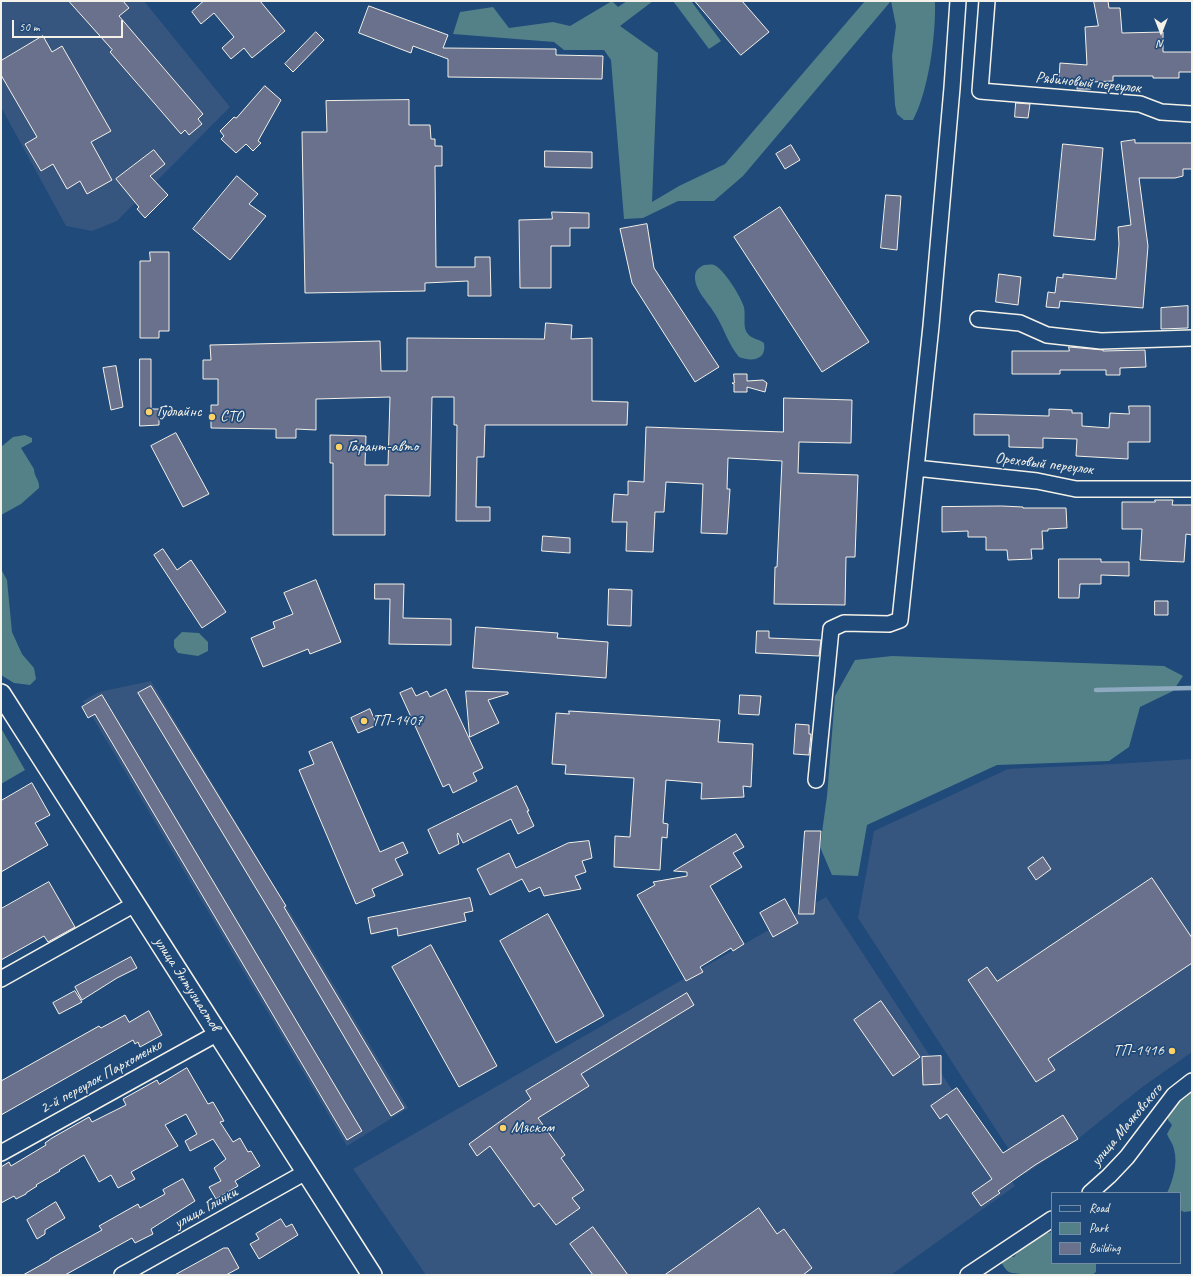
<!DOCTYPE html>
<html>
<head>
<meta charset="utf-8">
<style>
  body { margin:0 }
  #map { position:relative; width:1193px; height:1276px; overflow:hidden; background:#1f4a7a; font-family:Caveat,sans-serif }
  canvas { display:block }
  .frame { position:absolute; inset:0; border:2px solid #f4f1e8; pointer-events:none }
  .legend { position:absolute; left:1051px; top:1192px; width:130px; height:72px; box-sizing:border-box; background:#1f4a7a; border:1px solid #748da6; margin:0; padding:5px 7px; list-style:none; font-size:12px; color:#f4f1e8 }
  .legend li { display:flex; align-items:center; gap:8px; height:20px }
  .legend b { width:20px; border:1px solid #748da6 }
  .north { position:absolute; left:1141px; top:12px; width:40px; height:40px; -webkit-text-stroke:3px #1f4a7a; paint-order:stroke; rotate:180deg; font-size:11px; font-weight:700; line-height:16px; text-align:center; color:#f4f1e8 }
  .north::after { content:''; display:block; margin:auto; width:14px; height:18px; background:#f4f1e8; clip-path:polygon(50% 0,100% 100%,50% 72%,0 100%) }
  .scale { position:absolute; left:12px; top:20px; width:111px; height:18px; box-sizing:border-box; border:2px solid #f4f1e8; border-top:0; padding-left:5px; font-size:12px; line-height:14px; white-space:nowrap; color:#f4f1e8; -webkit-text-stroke:3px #1f4a7a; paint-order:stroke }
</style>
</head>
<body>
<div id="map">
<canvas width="1193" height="1276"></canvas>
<div class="frame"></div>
<ul class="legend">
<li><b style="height:5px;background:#1f4a7a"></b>Road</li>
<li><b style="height:11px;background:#548088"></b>Park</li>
<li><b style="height:11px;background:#6a718d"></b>Building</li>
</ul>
<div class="north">N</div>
<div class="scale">50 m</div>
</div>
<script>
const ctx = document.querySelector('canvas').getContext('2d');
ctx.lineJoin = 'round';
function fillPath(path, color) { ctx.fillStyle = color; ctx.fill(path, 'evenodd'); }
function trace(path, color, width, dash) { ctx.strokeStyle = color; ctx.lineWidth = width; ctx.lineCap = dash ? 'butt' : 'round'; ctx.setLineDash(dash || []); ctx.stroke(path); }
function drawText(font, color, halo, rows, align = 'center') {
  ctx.font = font + ' Caveat,sans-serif'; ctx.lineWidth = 3.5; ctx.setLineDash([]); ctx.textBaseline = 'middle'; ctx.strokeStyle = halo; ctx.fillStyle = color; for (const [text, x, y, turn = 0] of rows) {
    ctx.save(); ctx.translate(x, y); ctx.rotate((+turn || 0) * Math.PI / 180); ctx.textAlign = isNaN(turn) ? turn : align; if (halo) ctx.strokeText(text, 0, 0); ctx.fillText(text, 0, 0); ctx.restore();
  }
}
fillPath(new Path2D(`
  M1 1H144L230 107 117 221 92 231 66 226 1 107Z
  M151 681 408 1108 347 1146 83 701 99 692Z
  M1192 759V1052L1141 1088 1079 1138 1025 1174 858 918 874 831 1008 769 1115 764Z
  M826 897 1015 1186 891 1275H426L353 1169Z`), '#365680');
fillPath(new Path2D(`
  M612 1 618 7 627 1H653L620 26 658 53 652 202 679 186 725 164 865 1H935C936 34 929 90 913 120H904L897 114 895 105 892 56 896 26 891 1 743 176 714 201H678L643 218 624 219 611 60 604 50H564L554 42 453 34 460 12 493 7 509 28 553 22 570 26Z
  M673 1H691L721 41 709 49Z
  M704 265C707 265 711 264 714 265 724 269 741 297 744 307 746 316 742 328 748 334 752 339 759 339 764 343 767 360 752 362 739 357 728 344 724 328 715 314 709 303 694 290 695 276 695 270 700 267 704 265Z
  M25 435 32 438V442L21 448 34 469C34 477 40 480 39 488L21 504 1 515V447L13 437Z
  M1 569 7 580 12 632 22 654 34 668 36 679 30 685 14 683 1 675Z
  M182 632 199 633 208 642V651L198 656 178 653 174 647V640Z
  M892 656 1164 666 1183 676 1173 691 1140 707 1129 747 1109 761 997 765 867 825 858 876 832 875 820 847 827 796 835 696 855 660Z
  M1 728 25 770 1 784Z
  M1192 1086V1211L1184 1212 1180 1210V1193H1167C1173 1180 1178 1164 1174 1149 1173 1144 1169 1139 1167 1134L1172 1125 1168 1120V1111Z
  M1052 1232V1263H1096V1272L1092 1275C1078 1275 1018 1276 1009 1272 1004 1269 1001 1261 999 1257H1014C1026 1241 1032 1236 1052 1232Z`), '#548088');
trace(new Path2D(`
  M1096 690 1192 688`), '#8daac0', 4.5);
const building = new Path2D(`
  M69 1H123L129 8 119 16 203 114 198 119 202 124 189 135 185 130 181 134 110 52 112 50Z
  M204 1H260L285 31 252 58 244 48 231 59 222 48 234 37 214 13 201 24 192 12Z
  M695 1H742L769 32 741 55Z
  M1094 1H1108L1109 8H1120L1122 33 1163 32V52H1192V72H1179V78H1153V76H1113V81L1091 82V89H1077V80L1059 79 1060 63 1087 65 1085 27 1098 26Z
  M369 6 448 35 443 48 556 49V55L603 56 602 79 448 77V59L413 46 411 53 359 33Z
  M316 32 324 40 293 72 285 64Z
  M43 36 52 52 62 46 111 131 91 142 112 180 87 194 80 181 67 189 53 164 41 171 25 144 37 137 1 75V61Z
  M265 86 281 100 258 141 261 143 253 151 246 144 236 153 221 139 224 136 220 131 234 117 236 118Z
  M409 100V125H430L431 139H435V146H442V166H435L436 267H475V257H490L491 296H468V281L425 283V291L305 293 302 132H327L326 101Z
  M1016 103 1030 104 1028 118 1015 117Z
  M1135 140V143H1192V169H1183V176L1175 178H1139L1148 246 1143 308 1060 301 1059 308 1046 307 1048 292 1055 293 1057 277 1063 278V274L1116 279 1119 244 1118 227 1131 225 1121 142Z
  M1063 144 1103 148 1095 240 1054 236Z
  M791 145 800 160 785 169 776 154Z
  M154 150 165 164 150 176 168 195 145 218 137 209 139 207 116 179Z
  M545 151 592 152V168L545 167Z
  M237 176 258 194 249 204 266 216 230 260 193 229Z
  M886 195 901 196 897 250 881 248Z
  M780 207 869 342 822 372 734 237Z
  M552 212 589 213V228H570V246H551V288H520L519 220 552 219Z
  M647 224 654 268 719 367 695 382 632 283 620 229Z
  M150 252H169V331H159V338H140V261H150Z
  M999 274 1021 277 1018 305 996 302Z
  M1188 306V328L1161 329V308Z
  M546 323 572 325 571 339 592 338V401L628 402 627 425H485L484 457H477L476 507H490V521H456L457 425H454V397H432L430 496 385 495V535H333V463H330V435L366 436 365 465H388L390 397 316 399V430L296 429V438H276V429L211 428V405H218V379H203V360H211L210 345 380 341 381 371H407V338L544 339Z
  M1069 347 1103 350V351L1145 350 1146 367 1120 368V375H1106V370H1060V374H1012V351H1069Z
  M140 359H151V409H159V425L140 426Z
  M116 366 123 407 111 410 103 368Z
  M734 374H747V381L763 380 767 383 765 392 747 387V392H734V384L732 383H734Z
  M784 398 852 400 851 443 799 442 798 473 858 475 855 557H846L845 605 774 604 775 567H777L782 461 728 458 727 489H730L727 534 701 533 703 484 666 482 664 512H655L653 552 626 551 627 522H612L614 494 628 495V481L644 482 646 427 783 432Z
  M1129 406H1150V442H1128V459L1076 456 1077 439 1043 438V448L1009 447V435H974V414L1049 416V409L1072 410V413H1082V426L1109 428 1110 413 1129 414Z
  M176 433 209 494 183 507 151 446Z
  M1155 500H1173L1172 505H1192V535L1186 534 1184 562 1140 560 1142 529H1122V502H1155Z
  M1002 506 1023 507V508H1066L1067 528 1048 529V531H1042L1043 549H1031L1032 559 1008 560 1007 550H986V537H968V531L942 532V507Z
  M543 536 570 538V553L542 551Z
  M163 549 177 570 191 560 226 612 202 628 154 555Z
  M1059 559H1101V562H1129V576L1101 575V584H1080L1079 598H1059Z
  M316 580 341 642 310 654 308 649 263 667 251 638 275 628 273 622 293 614 284 593Z
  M375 584H404L403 618 451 619V645L389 644 390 599H375Z
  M609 589 632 590 631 626 608 625Z
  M1155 601H1168V615H1155Z
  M476 627 558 633 557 638 608 642 606 678 473 668Z
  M757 631H769V638L821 640 819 656 756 653Z
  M151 686 286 906 284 907 404 1108 391 1116 277 923 138 693Z
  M412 688 416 696 427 691 430 697 446 689 483 768 473 773 477 781 453 793 449 784 443 787 400 693Z
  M466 691 508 692V694L488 700 499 723 470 737Z
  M102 695 362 1131 347 1140 95 714 88 718 82 707Z
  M740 695 761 696 759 715 739 714Z
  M370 709 377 725 358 733 351 718Z
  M569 711 720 720 718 742 753 744 751 787 743 786 744 797 701 799 702 783 666 780 663 823 668 824 667 838 662 837 660 870 614 867 615 836 630 837 634 778 565 774 566 765 552 764 556 713 569 714Z
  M796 724 809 725V734H811L809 755 794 754Z
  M332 742 380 852 403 842 408 853 395 859 403 875 372 889 375 896 356 904 299 770 314 764 309 752Z
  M32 783 50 815 35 823 48 845 1 872V801Z
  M517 786 529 811H527L534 826 518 834 511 819 463 843 458 833 457 834 459 844 439 854 428 830Z
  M805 831H821L814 914H799Z
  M736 834 744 847 733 853 742 867 710 886 744 944 733 951 731 948 700 967 703 972 686 981 637 895 655 885 653 882 687 876V872L674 871Z
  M589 841 592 858 582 861 586 872 575 876 581 889 544 896 540 887 529 892 522 879 490 895 477 869 509 853 516 868 568 843Z
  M1043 857 1051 869 1036 880 1028 868Z
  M1152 878 1192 938V963L1048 1059 1055 1070 1036 1082 968 980 987 967 997 981Z
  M49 882 75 927 48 942 44 936 1 960V909Z
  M470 898 473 911 464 913 466 921 398 936 397 928 371 934 368 918Z
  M785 899 798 923 773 937 760 913Z
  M548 914 604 1016 556 1043 500 941Z
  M431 945 497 1066 459 1087 392 967Z
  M131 957 137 968 117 978 82 1000 75 987Z
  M75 991 82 1002 59 1014 53 1003Z
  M687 993 694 1005 581 1074 589 1086 538 1118 565 1155 561 1158 584 1190 572 1198 580 1208 556 1225 539 1203 534 1207 490 1146 477 1156 469 1144 531 1099 526 1091Z
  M881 1001 920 1057 893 1076 854 1020Z
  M149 1011 162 1035 140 1047 138 1042 135 1044 133 1040 1 1115V1081L99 1026 101 1028 125 1015 129 1022Z
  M941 1056V1084L923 1085 922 1057Z
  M187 1068 208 1104 213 1102 224 1121 220 1122 233 1142 240 1138 248 1152 251 1151 260 1166 235 1181 238 1186 216 1199 209 1187 221 1181 214 1168 226 1159 213 1139 190 1151 185 1141 197 1134 186 1114 165 1125 178 1146 131 1172 135 1179 118 1188 111 1175 99 1182 84 1155 59 1170 60 1171 36 1185 37 1186 26 1193V1194L16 1199 14 1196 1 1203V1167L9 1162 11 1166 46 1145 45 1143 52 1138 89 1117 92 1122 126 1105 123 1099 157 1080 159 1084Z
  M957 1088 1003 1153 1063 1115 1078 1139 1035 1165 998 1191 1000 1193 981 1206 972 1193 992 1179 947 1114 940 1119 931 1106Z
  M183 1179 195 1201 151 1229 153 1234 135 1243 132 1238 65 1275H23L50 1260V1259L102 1230 99 1226 138 1204 140 1208 165 1194 163 1190Z
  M56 1202 65 1218 45 1230V1234L37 1239 27 1220Z
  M759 1208 777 1234 784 1229 812 1268 803 1275H665Z
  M281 1219 286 1227 292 1224 298 1235 259 1259 250 1244 259 1239 256 1234Z
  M593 1227 628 1275H593L570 1244Z
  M224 1248H228L239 1268 226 1275H175Z`);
fillPath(building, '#6a718d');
trace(building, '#f4f1e8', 1);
const minor = new Path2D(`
  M987 1 980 91 1140 104 1161 112 1192 114
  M978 319 1020 323 1047 335 1101 341 1192 338
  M916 468 1037 481 1076 489H1192
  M816 780 831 629 844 623 889 624 900 620 931 326 952 88 958 1
  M1 979 135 904
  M1 1153 218 1033
  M1090 1193 1109 1176 1127 1157 1174 1095 1192 1081
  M122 1275 306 1172
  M968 1275 1052 1219`);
const tertiary = new Path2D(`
  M1 694 372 1275`);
trace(minor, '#f4f1e8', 18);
trace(tertiary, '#f4f1e8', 22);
trace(minor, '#1f4a7a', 15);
trace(tertiary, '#1f4a7a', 19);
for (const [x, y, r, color] of [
  [149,412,4,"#ffd166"],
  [212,417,4,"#ffd166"],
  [339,447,4,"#ffd166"],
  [364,721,4,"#ffd166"],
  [1172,1051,4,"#ffd166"],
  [503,1128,4,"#ffd166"]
]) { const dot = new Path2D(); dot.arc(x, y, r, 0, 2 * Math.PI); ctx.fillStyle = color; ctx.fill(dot); trace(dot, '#1f4a7a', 1.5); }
drawText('16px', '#f4f1e8', '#1f4a7a', [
  ["Рябиновый переулок",1088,83,6],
  ["Ореховый переулок",1044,464,7],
  ["улица Энтузиастов",187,984,57],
  ["2-й переулок Пархоменко",101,1077,-29],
  ["улица Маяковского",1127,1125,-50],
  ["улица Глинки",206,1208,-29]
]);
drawText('16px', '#f4f1e8', '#1f4a7a', [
  ["Гудлайнс",157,412],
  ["СТО",220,417],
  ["Гарант-авто",347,447],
  ["ТП-1407",372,721],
  ["ТП-1416",1164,1051,"right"],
  ["Мяском",511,1128]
], 'left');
</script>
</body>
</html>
